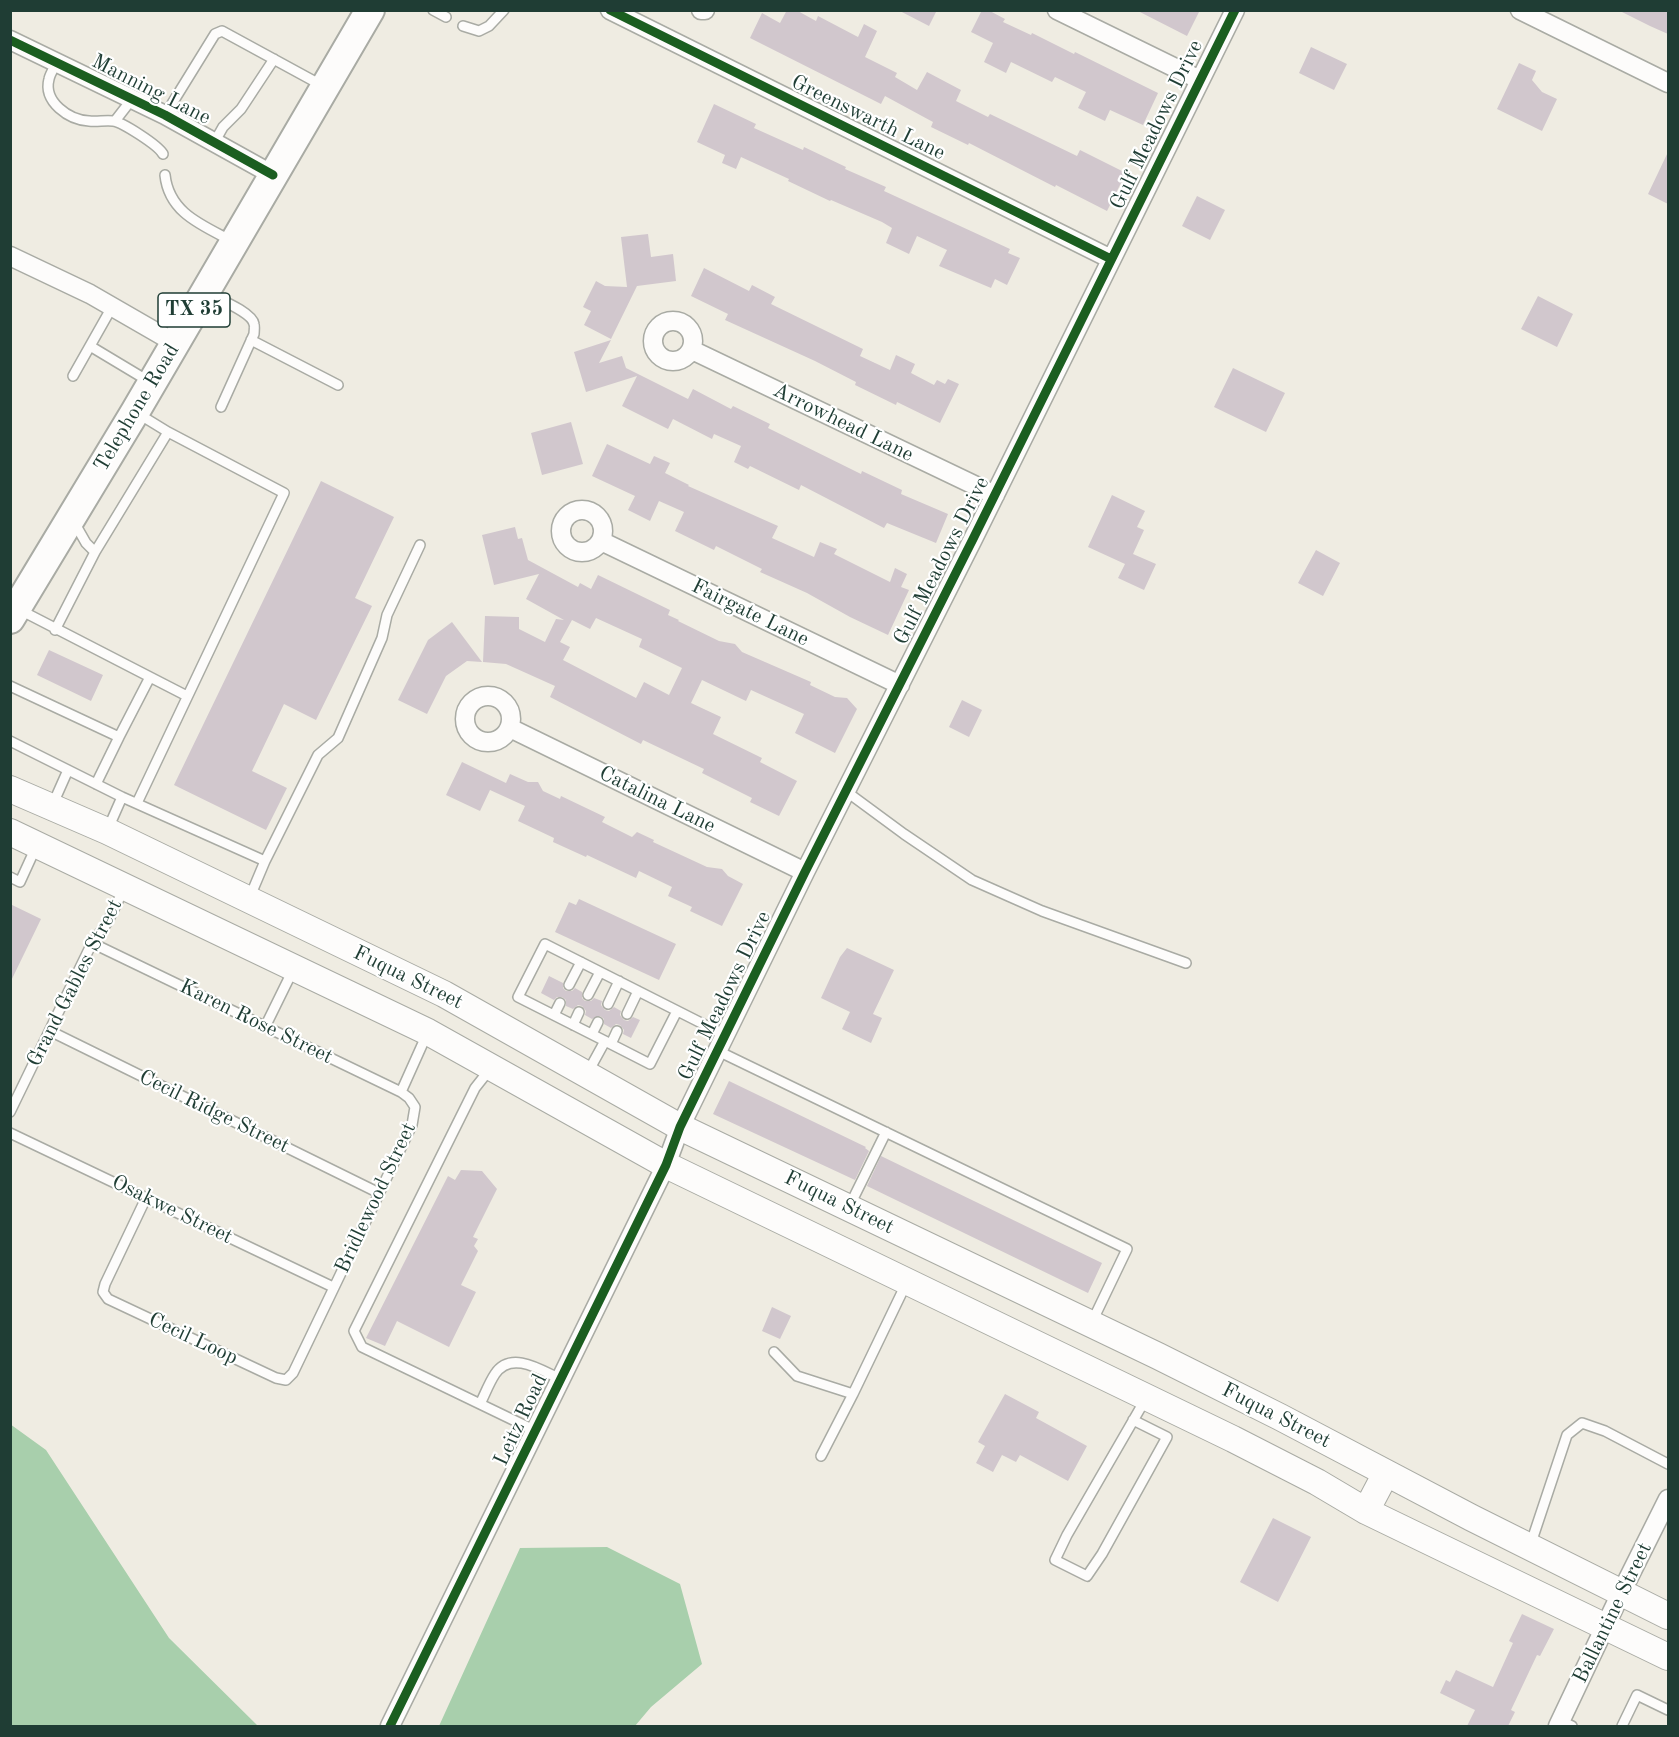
<!DOCTYPE html>
<html>
<head>
<meta charset="utf-8">
<style>
  body { margin:0 }
  #map { position:relative; width:1679px; height:1737px; overflow:hidden; background:#efece2; font-family:"Old Standard TT",serif }
  canvas { display:block }
  .frame { position:absolute; inset:0; border:12px solid #1f3d34; pointer-events:none }
</style>
</head>
<body>
<div id="map">
<canvas width="1679" height="1737"></canvas>
<div class="frame"></div>
</div>
<script>
const ctx = document.querySelector('canvas').getContext('2d');
ctx.lineJoin = 'round';
function fillPath(path, color) { ctx.fillStyle = color; ctx.fill(path, 'evenodd'); }
function trace(path, color, width, dash) { ctx.strokeStyle = color; ctx.lineWidth = width; ctx.lineCap = dash ? 'butt' : 'round'; ctx.setLineDash(dash || []); ctx.stroke(path); }
function drawText(font, color, halo, rows, align = 'center') {
  ctx.font = font + ' "Old Standard TT",serif'; ctx.lineWidth = 4.5; ctx.setLineDash([]); ctx.textBaseline = 'middle'; ctx.strokeStyle = halo; ctx.fillStyle = color; for (const [text, x, y, turn = 0] of rows) {
    ctx.save(); ctx.translate(x, y); ctx.rotate((+turn || 0) * Math.PI / 180); ctx.textAlign = isNaN(turn) ? turn : align; if (halo) ctx.strokeText(text, 0, 0); ctx.fillText(text, 0, 0); ctx.restore();
  }
}
fillPath(new Path2D(`
  M10 1424 46 1450 169 1638 258 1726H11Z
  M607 1547 680 1584 702 1664 651 1707 635 1726H439L520 1548Z`), '#a8cfac');
fillPath(new Path2D(`
  M787 10H796L816 21 818 16 858 37 864 24 877 31 865 57 897 73 895 77 917 90 927 72 961 90 956 101 988 117 990 114 1077 156 1080 150 1126 173 1107 211 1056 185 1055 187 969 143 968 145 931 127 933 122 885 96 881 104 750 38 762 13 780 23Z
  M898 10H937L929 26Z
  M982 10H988L1005 19 1003 22 1031 35 1032 33 1074 54 1075 52 1158 93 1143 125 1110 110 1105 121 1078 108 1086 92 1055 77 1052 82 1011 62 1006 73 984 62 993 43 971 32Z
  M1136 10H1200L1187 36Z
  M1618 10H1668V34L1650 26Z
  M1311 47 1347 64 1334 90 1299 73Z
  M1519 63 1536 71 1532 80 1542 92 1557 99 1542 131 1497 109Z
  M714 104 756 124 754 128 803 150 804 147 846 167 845 169 886 187 884 191 1010 249 1008 253 1020 258 1007 285 995 279 991 288 939 266 947 250 917 236 909 254 886 243 892 228 882 222 831 200 830 201 788 181 789 179 741 157 736 169 722 163 725 155 697 142Z
  M1668 152V204L1648 194Z
  M1197 196 1225 210 1210 240 1182 226Z
  M648 234 651 257 673 254 676 281 637 286 611 339 584 325 591 311 583 307 596 281 605 286 627 287 621 237Z
  M704 268 749 291 752 285 775 297 771 304 863 349 860 356 890 370 896 355 915 364 911 373 934 385 937 380 945 384 948 379 959 384 940 423 897 402 896 405 855 385 856 382 815 361 725 320 728 314 691 296Z
  M1538 296 1573 314 1557 347 1521 329Z
  M611 340 599 363 622 356 626 368 688 399 693 389 731 409 733 406 770 424 768 428 861 474 862 471 902 490 901 494 948 514 936 543 887 523 884 528 801 485 799 490 750 466 748 469 734 462 741 446 714 434 712 439 673 419 668 429 622 406 637 376 586 392 574 352Z
  M1233 368 1285 393 1266 432 1214 407Z
  M571 422 583 464 542 475 531 433Z
  M607 444 650 464 654 456 670 463 665 473 689 485 688 486 778 526 772 538 814 557 820 542 837 549 834 554 890 582 895 568 907 574 901 587 909 590 888 635 850 617 807 593 760 572 762 569 716 546 714 550 675 531 684 512 659 501 650 521 628 510 635 496 592 476Z
  M321 481 394 517 355 598 372 606 316 720 284 704 252 771 287 788 266 830 174 785Z
  M1112 495 1145 511 1137 527 1144 530 1133 554 1156 564 1144 590 1118 578 1125 564 1088 547Z
  M515 527 518 539 522 538 528 560 578 587 580 583 591 589 598 575 670 610 668 615 679 620 678 621 719 641 735 644 742 652 811 682 810 685 835 697 847 698 857 709 835 753 795 733 804 714 751 690 746 701 702 680 691 703 721 717 713 734 762 758 760 762 797 781 779 816 750 802 752 798 702 773 704 769 643 740 641 744 550 697 555 686 506 664 483 662 485 616 519 617V629L545 642 556 619 564 620 526 599 539 574 494 585 482 535ZM596 618 642 639 639 647 682 668 669 695 644 682 636 698 563 660 570 647 560 642 572 620 590 629Z
  M1316 550 1340 563 1323 596 1298 583Z
  M452 622 482 662 467 661 446 676 427 714 398 700 428 640Z
  M49 650 103 675 91 701 37 675Z
  M962 700 982 710 969 737 949 727Z
  M462 762 506 783 510 774 528 782H538L543 791 560 799 561 796 605 817 602 822 632 837 637 832 654 840 653 842 707 867 722 869 728 876 743 884 722 926 690 911 692 907 668 896 672 887 639 871 636 878 587 855 586 857 553 842 554 838 518 821 525 806 490 790 480 811 446 795Z
  M579 899 676 944 659 980 555 932 569 902 576 905Z
  M10 904 41 919 10 983Z
  M847 948 894 970 873 1014 882 1018 871 1043 842 1029 850 1012 821 998 840 957Z
  M549 976 563 983V988L566 991H572L575 988 582 992V998L585 1001H591L594 998 602 1001 601 1005 605 1010 609 1011 614 1007 621 1011 620 1015 624 1020 628 1021 633 1017 640 1020 631 1038 623 1034 624 1030 620 1025 616 1024 611 1028 604 1024V1019L600 1016 592 1019 585 1015 586 1011 582 1006 578 1005 573 1009 566 1006V1000L562 997H557L554 1000 541 993Z
  M729 1081 866 1147 865 1148 869 1151 855 1180 713 1114Z
  M881 1156 1102 1263 1088 1293 867 1186Z
  M461 1170 482 1171 497 1189 473 1237 478 1239 474 1246 478 1251 461 1285 476 1292 449 1347 397 1321 385 1346 366 1338 448 1176 455 1180Z
  M772 1307 791 1316 780 1339 762 1331Z
  M1005 1394 1039 1412 1036 1418 1087 1446 1068 1481 1020 1455 1016 1462 1002 1455 993 1472 976 1463 985 1446 978 1442Z
  M1273 1518 1311 1537 1278 1602 1240 1582Z
  M1522 1614 1554 1629 1540 1656 1537 1655 1511 1710 1515 1712 1508 1726H1467L1475 1710 1440 1693 1446 1680 1450 1682 1456 1670 1493 1687 1513 1643 1509 1641Z`), '#d1c7cd');
const lane = new Path2D(`
  M433 10 446 17
  M463 26 479 31 489 26 504 10
  M57 62C54 68 50 74 49 79 43 102 69 120 89 121 97 122 105 120 113 121 122 122 158 145 163 154
  M165 115 215 34 222 31 323 86
  M115 121 132 99
  M214 143 223 127 241 109 274 59
  M165 175C169 213 202 225 232 241
  M207 293C218 299 252 312 254 324 255 325 254 333 254 334L221 407
  M251 340 338 385
  M90 346 150 382
  M73 376 112 307
  M74 522 86 543 95 552
  M55 630 95 552 168 432 137 413
  M150 677 187 696
  M10 686 119 737 150 677 20 610
  M10 741 122 797 265 861 249 899
  M96 784 119 737
  M847 792 904 834 972 880 1042 911 1186 963
  M137 803 284 493 168 432
  M52 806 68 770
  M107 831 122 797
  M265 861 318 755 338 738 382 638 387 615 420 545
  M10 877 20 882 36 847
  M92 943 401 1092 409 1098 415 1107 412 1125 293 1373 286 1380 276 1378 108 1299 103 1292 105 1284 146 1198
  M569 985 581 962
  M588 995 600 972
  M608 1004 619 981
  M627 1014 638 991
  M554 1015 560 1003
  M573 1025 579 1012
  M265 1027 293 970
  M50 1031 379 1193
  M592 1034 598 1022
  M605 1041 650 1064 677 1011
  M611 1044 617 1031
  M718 1051 1127 1249 1091 1324
  M490 1069 475 1088 354 1331 362 1347 536 1431
  M588 1072 605 1041 518 997 545 944 725 1035
  M401 1092 427 1034
  M10 1112 92 943 107 923 125 887
  M10 1133 333 1287
  M850 1205 886 1132
  M774 1352 797 1376 853 1394 906 1284
  M480 1404C485 1394 489 1383 495 1374 511 1350 541 1370 560 1379
  M1133 1420 1167 1437 1102 1554 1087 1576 1055 1560 1067 1535 1145 1400
  M821 1456 853 1394
  M1530 1546 1567 1435 1582 1423 1605 1431 1668 1464
  M1561 1721 1572 1726
  M1622 1726 1637 1695 1668 1710`);
const street = new Path2D(`
  M610 10 1111 259
  M701 10H705
  M1057 10 1200 80
  M1520 10 1668 83
  M10 40 165 115 273 175
  M10 256 90 294 175 343
  M653 341a20 20 0 1 1 40 0a20 20 0 1 1-40 0Z
  M692 350 995 495
  M561 531a21 21 0 1 1 42 0a21 21 0 1 1-42 0Z
  M601 541 900 685
  M465 719a23 23 0 1 1 46 0a23 23 0 1 1-46 0Z
  M510 728 805 872
  M390 1726 666 1165 680 1127 805 872 973 539 1235 10
  M1558 1726 1621 1593 1668 1499`);
const secondary = new Path2D(`
  M10 789 107 831 444 994 680 1127 1158 1356 1280 1417 1472 1518 1668 1616
  M10 832 428 1032 666 1165 1233 1439 1317 1482 1366 1511 1668 1657
  M1366 1511 1386 1473`);
const primary = new Path2D(`
  M10 619 135 412 370 10`);
trace(lane, '#a9aba4', 12);
trace(street, '#a9aba4', 21);
trace(secondary, '#a9aba4', 28);
trace(primary, '#a9aba4', 32);
trace(lane, '#fdfcfb', 9);
trace(street, '#fdfcfb', 18);
trace(secondary, '#fdfcfb', 26);
trace(primary, '#fdfcfb', 28);
trace(new Path2D(`
  M610 10 1111 259
  M10 40 165 115 273 175
  M390 1726 666 1165 680 1127 805 872 973 539 1235 10`), '#1b5e20', 9);
for (const [x, y, w] of [
  [194,310,72]
]) { const box = new Path2D(); box.roundRect(x - w / 2, y - 17, w, 34, 4.5); ctx.fillStyle = '#fff'; ctx.fill(box); trace(box, '#1f3d34', 1.5); }
drawText('bold 20px', '#1f3d34', null, [
  ["TX 35",194,310]
]);
drawText('21px', '#1f3d34', '#fff', [
  ["Manning Lane",151,90,27],
  ["Greenswarth Lane",868,118,26],
  ["Gulf Meadows Drive",1157,125,-64],
  ["Telephone Road",137,408,-59],
  ["Arrowhead Lane",843,423,26],
  ["Gulf Meadows Drive",942,561,-63],
  ["Fairgate Lane",750,613,26],
  ["Catalina Lane",657,800,26],
  ["Fuqua Street",408,978,26],
  ["Grand Gables Street",75,983,-63],
  ["Gulf Meadows Drive",725,996,-64],
  ["Karen Rose Street",256,1022,26],
  ["Cecil Ridge Street",214,1112,26],
  ["Bridlewood Street",376,1198,-65],
  ["Fuqua Street",839,1203,26],
  ["Osakwe Street",172,1210,26],
  ["Cecil Loop",193,1339,25],
  ["Fuqua Street",1276,1416,27],
  ["Leitz Road",521,1420,-65],
  ["Ballantine Street",1613,1613,-64]
]);
</script>
</body>
</html>
